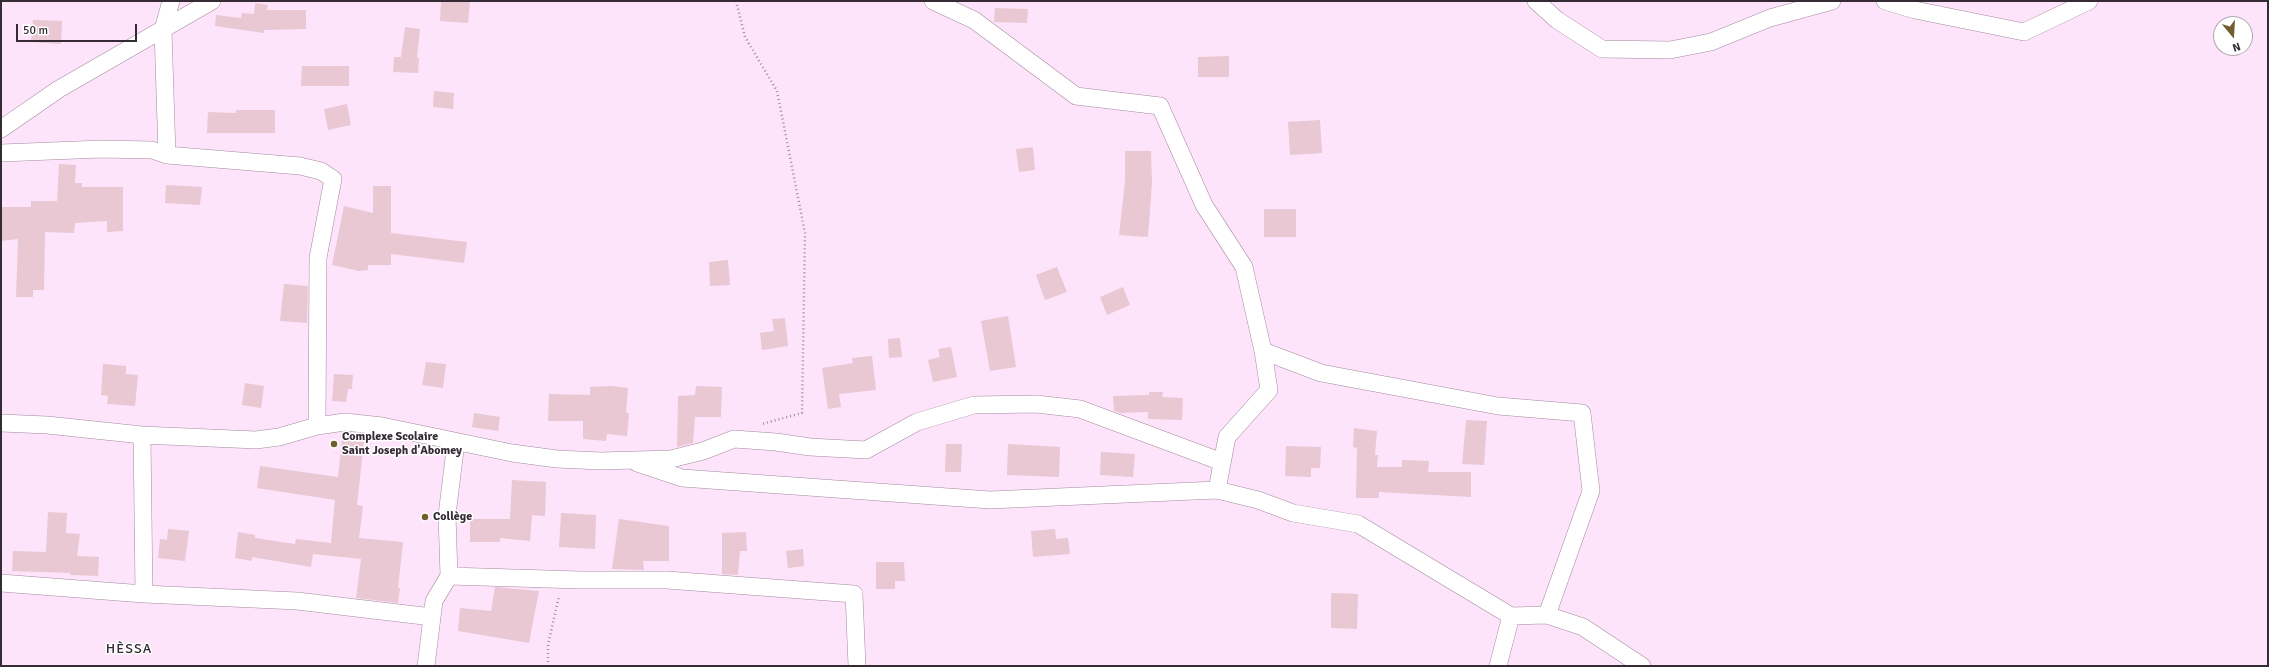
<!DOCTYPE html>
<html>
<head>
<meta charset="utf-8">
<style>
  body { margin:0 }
  #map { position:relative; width:2269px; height:667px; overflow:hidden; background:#fee4fa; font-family:Signika,sans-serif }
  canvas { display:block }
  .frame { position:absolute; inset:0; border:2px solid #352b34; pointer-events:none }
  .north { position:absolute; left:2213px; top:16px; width:40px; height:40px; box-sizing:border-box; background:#fff; border:1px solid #aeaaae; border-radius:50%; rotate:162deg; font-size:11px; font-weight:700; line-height:16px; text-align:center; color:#352b34 }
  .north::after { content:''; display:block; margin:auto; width:14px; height:18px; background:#725f2e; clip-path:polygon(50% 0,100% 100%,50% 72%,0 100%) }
  .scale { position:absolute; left:16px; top:24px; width:121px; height:18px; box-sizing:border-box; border:2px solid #352b34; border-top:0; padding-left:5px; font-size:12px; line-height:14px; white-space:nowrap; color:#352b34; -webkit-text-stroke:3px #fff; paint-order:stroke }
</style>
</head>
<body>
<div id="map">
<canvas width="2269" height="667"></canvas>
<div class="frame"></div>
<div class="north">N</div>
<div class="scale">50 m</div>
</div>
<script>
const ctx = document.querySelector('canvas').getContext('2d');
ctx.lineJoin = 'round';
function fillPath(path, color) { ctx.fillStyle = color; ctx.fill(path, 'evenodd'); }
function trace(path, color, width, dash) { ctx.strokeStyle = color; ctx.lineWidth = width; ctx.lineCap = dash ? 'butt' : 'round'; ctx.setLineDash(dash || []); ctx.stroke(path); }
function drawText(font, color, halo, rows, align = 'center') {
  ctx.font = font + ' Signika,sans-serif'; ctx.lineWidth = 3; ctx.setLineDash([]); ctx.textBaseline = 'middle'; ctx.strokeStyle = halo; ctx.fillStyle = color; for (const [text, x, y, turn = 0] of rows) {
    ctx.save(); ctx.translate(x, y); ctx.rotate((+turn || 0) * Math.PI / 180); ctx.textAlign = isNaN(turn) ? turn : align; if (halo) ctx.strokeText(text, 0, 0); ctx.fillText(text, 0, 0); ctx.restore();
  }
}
fillPath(new Path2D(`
  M441 1H470L468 23 440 21Z
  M255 3 268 5 267 10H306V29L264 30V33L215 26 216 15 241 18 242 13 254 14Z
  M995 8 1028 9 1027 23 994 22Z
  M33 20 62 21 61 44 31 42Z
  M405 27 420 29 417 58H419L418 73 393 72 394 57H401Z
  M1229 56V77H1198V57Z
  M302 66H349V86H301Z
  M434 91 454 93 453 109 433 107Z
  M347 104 351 125 328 130 324 109Z
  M236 110H275V133H207L208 112 236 113Z
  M1320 120 1322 153 1290 155 1288 122Z
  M1033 147 1035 170 1019 172 1016 149Z
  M1125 151H1151L1152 183 1148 237 1119 235 1125 181Z
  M59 164 76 165 75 183H82V187H123V231L107 232V221L75 223 74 233 45 232 44 290H33V297H16L18 239 1 241V207H31V201H57Z
  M166 185 202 187 200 205 165 203Z
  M373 186H391V233L467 242 464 263 391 254V265H368V270L359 271 332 265 344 206 373 213Z
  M1264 209H1296V237H1264Z
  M728 260 730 285 710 286 709 262Z
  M1057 267 1067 292 1045 300 1036 275Z
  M284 284 308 286 307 323 280 321Z
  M1123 287 1130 305 1107 315 1100 297Z
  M1008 316 1016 367 990 371 981 321Z
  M785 318 788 346 762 350 760 333 774 331 772 319Z
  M900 338 902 357 889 358 888 339Z
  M951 347 957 377 933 382 928 360 940 357 938 349Z
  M872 356 876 390 839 394 841 407 828 409 822 368 853 363 852 358Z
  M426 362 446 364 443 388 422 385Z
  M103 364 126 366V374L138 375 135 406 107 404 108 396 101 395Z
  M334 374 353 375 352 389H348L346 402 332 401Z
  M245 383 264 386 261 408 242 405Z
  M611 386 628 388 626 413H629L627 436 607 434 606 441 583 439V421H548L549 394 590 395V387Z
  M696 386 722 387 721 417H695L693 443 677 447 678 396 695 395Z
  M1149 392H1163L1162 397 1183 398 1182 420 1148 419V412L1121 413 1114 411 1113 396 1149 395Z
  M474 413 500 417 498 431 472 427Z
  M1466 420 1487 421 1484 465 1462 464Z
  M1354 428 1377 431 1375 455H1378L1377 467H1402V460L1429 461 1428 472H1471V497L1379 492V498H1356L1357 448 1353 447Z
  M342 439 364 441 357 505 363 506 359 538 403 542 398 588H400L398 603 356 598 361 559 313 554 311 567 252 557V561L235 558 238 532 255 535V538L295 544 296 539 331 543 335 500 257 488 260 466 338 477Z
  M946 444H962L961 472H945Z
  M1008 444 1060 447 1059 477 1007 475Z
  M1286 446 1321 447 1320 468H1311V477L1285 476Z
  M1101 452 1135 454 1133 477 1100 475Z
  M512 480 546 482 545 516 532 515 530 541 500 538V542H470V519H510Z
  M48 512 67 513 66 533 80 534 77 556 99 557 98 576 70 575V573L12 571 13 551 46 552Z
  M561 513 596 515 595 549 559 547Z
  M619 519 669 526V561H643L644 570 612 569Z
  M168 529 189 531 185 561 158 558 160 539 167 540Z
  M1055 529 1056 539 1068 538 1070 554 1033 557 1031 531Z
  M746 532 747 551H740L738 575 722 574V533Z
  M803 549 804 566 788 568 786 551Z
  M876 562H904L905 581H895V589H876Z
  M495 587 539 591 529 643 458 631 460 608 491 611Z
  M1331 593 1358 594 1357 629 1331 628Z`), '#e9c7d3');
const minor = new Path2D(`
  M933 1 974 20 1076 96 1160 106 1204 205 1244 267 1263 351 1321 373 1498 406 1582 413 1591 491 1547 615
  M1536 1 1557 20 1602 49 1670 50 1711 42 1770 18 1832 1
  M1885 1 1915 10 2024 32 2089 1
  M1 129 59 89 212 1
  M1 153 102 149 152 150 167 155 300 166 321 171 333 179 318 258 317 426
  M167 155 163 30 171 1
  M1 423 47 425 142 435 256 440 279 437 317 426 345 422 382 426 512 453 557 459 601 461 671 459 703 451 734 439 776 442 810 447 866 450 917 422 974 405 1036 404 1080 409 1222 462
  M142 435 144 594
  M637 463 682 478 990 500 1217 490 1258 500 1293 513 1358 524 1511 616 1547 615 1583 627 1642 666
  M1217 490 1227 437 1269 390 1263 351
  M449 576 580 580H667L854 594 857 666
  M1 583 144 594 297 601 432 617
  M426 666 434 601 449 576 447 515 456 442
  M1498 666 1511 616`);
trace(minor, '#a28a9e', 18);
trace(new Path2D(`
  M736 1 745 37 777 91 805 233 802 413 762 424
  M548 666V645L559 596`), '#9e8c9b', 2.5, [1, 3]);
trace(minor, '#fff', 17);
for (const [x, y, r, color] of [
  [334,444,4,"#725f2e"],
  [425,517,4,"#725f2e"]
]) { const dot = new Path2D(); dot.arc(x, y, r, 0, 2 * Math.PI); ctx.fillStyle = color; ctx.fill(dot); trace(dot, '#fff', 1.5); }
drawText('bold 12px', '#352b34', '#fff', [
  ["Complexe Scolaire",342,437],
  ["Saint Joseph d'Abomey",342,451],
  ["Collège",433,517]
], 'left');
ctx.letterSpacing = '1px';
drawText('14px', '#352b34', '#fff', [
  ["HÈSSA",129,649]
]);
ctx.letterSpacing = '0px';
</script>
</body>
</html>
